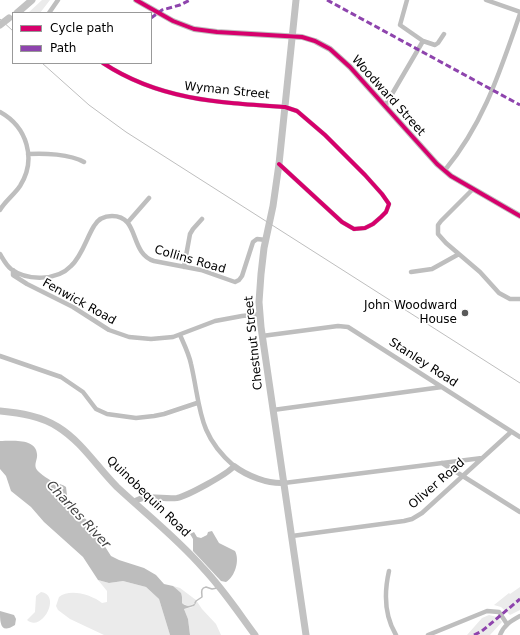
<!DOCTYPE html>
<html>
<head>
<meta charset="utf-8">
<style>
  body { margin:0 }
  #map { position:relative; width:520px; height:635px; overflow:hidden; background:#fff; font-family:"DejaVu Sans",sans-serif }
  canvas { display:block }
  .legend { position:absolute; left:12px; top:12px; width:140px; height:52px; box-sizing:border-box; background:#fff; border:1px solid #999; margin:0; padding:5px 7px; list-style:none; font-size:12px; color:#000 }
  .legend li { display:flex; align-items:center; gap:8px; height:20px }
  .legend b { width:20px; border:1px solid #999 }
</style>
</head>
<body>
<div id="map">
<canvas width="520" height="635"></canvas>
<ul class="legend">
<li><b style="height:5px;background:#d6006c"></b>Cycle path</li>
<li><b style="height:5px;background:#8e44ad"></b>Path</li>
</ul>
</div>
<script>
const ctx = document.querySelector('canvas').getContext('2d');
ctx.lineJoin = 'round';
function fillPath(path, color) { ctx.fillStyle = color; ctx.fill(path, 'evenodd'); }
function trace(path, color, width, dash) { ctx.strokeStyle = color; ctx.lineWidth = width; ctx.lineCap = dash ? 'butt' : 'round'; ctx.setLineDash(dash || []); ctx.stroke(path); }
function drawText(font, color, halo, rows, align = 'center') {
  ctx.font = font + ' "DejaVu Sans",sans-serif'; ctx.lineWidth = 3.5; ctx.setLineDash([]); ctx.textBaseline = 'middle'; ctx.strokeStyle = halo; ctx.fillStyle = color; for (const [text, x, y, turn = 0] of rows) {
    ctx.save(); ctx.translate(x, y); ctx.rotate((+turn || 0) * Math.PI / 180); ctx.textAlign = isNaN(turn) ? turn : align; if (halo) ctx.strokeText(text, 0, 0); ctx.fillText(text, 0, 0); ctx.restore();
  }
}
fillPath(new Path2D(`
  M42 0H50L40 13H28Z
  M98 580 109 583 123 581 146 587 159 599 170 635H104L70 619 58 610 56 606 59 597C70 588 92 595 102 603L107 602V591Z
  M173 586 180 588 196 600 202 609 216 624 221 635H190L188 619 184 609 193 607 195 603C191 606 186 606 182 603 183 592 177 593 173 586Z
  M520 587V610L510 615 501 607 494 605 509 593 510 594Z
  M41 592C62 595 42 633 27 620L35 612 36 596Z
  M489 615 497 617 502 622 490 635H467L482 618Z`), '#ebebeb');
fillPath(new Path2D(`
  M0 441C11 441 36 438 37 454 38 459 33 465 37 470 39 473 51 481 55 483 59 484 62 484 66 487L68 503 90 523 111 556 119 560 144 568 156 575 164 584 173 586 181 593 182 597V603C186 607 191 606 196 603L194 606 184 609 188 619 190 635H170L159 599 146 587 123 581 109 583 98 580 83 557 44 522 31 507 11 491 6 476 0 469Z
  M212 531 219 543 235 551C240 560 235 577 226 582L221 581 193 551V539L190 534 194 532 197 537 201 538 207 535 208 532Z
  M0 611 14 615 16 619 15 625C0 635 0 622 0 611Z`), '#bdbdbd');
trace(new Path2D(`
  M195 603 196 601 202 597C202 593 200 588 206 587L212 589 217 588`), '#bdbdbd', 1.5);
trace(new Path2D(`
  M407 0 400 25 423 41
  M486 0 520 12
  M49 13 58 0
  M103 63C159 100 220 103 285 107L297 111 325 135 365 175 382 194 389 204 386 212 381 217 373 224 365 228 354 229 342 222 279 164
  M385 106 423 41 435 45 438 43 444 34
  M0 112C27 127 37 159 20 186 14 195 5 201 0 210
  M28 154C44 153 70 154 84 162
  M445 170C484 123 500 71 520 14
  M473 189 441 221 438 225V234L446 243 480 272 499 293 510 299H520
  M128 222 149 198
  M0 254C3 259 6 265 11 269 27 281 57 281 71 266 82 256 86 239 94 226 98 219 104 216 112 216 140 216 129 253 154 261L201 270 235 282 239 280 242 276 253 242 257 239 266 240
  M184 267 190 234 193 229 202 219
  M13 270V275L27 284 73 307 109 330 129 337 151 339 173 337 215 321 242 316 260 314
  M411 272 432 269 459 254
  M180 335C184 344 189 354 191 364 201 407 197 434 234 466
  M262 336 338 326 348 327 520 437
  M0 356 61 377 83 392 96 409 107 414 136 418 154 416 164 414 197 403
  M273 410 442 387
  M442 463 520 512
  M284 483 482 458
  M292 536 404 521 412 519 422 513 511 432
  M389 571C384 593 384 615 396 635
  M428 635 487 611 499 612 507 624
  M500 635C504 625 511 621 520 616`), '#bebebe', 4.5);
trace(new Path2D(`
  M136 0 173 21 194 29 217 32 302 37 315 41 330 49 350 67 437 164 451 176 520 216
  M134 502C146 493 163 500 177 498 187 496 228 474 234 466 247 476 268 484 284 483`), '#bebebe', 6);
trace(new Path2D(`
  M296 0 279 164 273 206 264 248 261 274 259 302 261 327 306 635
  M17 13 32 0
  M0 411C20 413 41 416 58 427 82 442 97 467 117 487 146 514 177 538 203 568 223 589 238 612 255 635`), '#c2c2c2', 7);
trace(new Path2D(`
  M0 19 13 31
  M42 63 89 105 126 132 520 383`), '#bebebe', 1);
trace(new Path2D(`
  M0 25 9 18`), '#c2c2c2', 7);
trace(new Path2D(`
  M327 0 520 105
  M151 18 162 10 180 5 190 0
  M474 635 482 631 520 599`), '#8e44ad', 3, [6, 3]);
trace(new Path2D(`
  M136 0 173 21 194 29 217 32 302 37 315 41 330 49 350 67 437 164 451 176 520 216
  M103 63C159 100 220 103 285 107L297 111 325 135 365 175 382 194 389 204 386 212 381 217 373 224 365 228 354 229 342 222 279 164`), '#d6006c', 4);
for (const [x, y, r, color] of [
  [465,313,4,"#595959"]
]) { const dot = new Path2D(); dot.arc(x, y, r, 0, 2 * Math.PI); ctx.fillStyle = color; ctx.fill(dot); trace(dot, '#fff', 1.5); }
drawText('12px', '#000', '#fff', [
  ["Wyman Street",227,91,6],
  ["Woodward Street",388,96,48],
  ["Collins Road",190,260,16],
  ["Fenwick Road",79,302,29],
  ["Chestnut Street",254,343,-96],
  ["Stanley Road",423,363,33],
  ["Oliver Road",437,484,-41],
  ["Quinobequin Road",148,497,44]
]);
drawText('12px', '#000', '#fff', [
  ["John Woodward",457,306],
  ["House",457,320]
], 'right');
drawText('italic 13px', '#424242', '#fff', [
  ["Charles River",78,515,47]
]);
</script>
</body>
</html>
